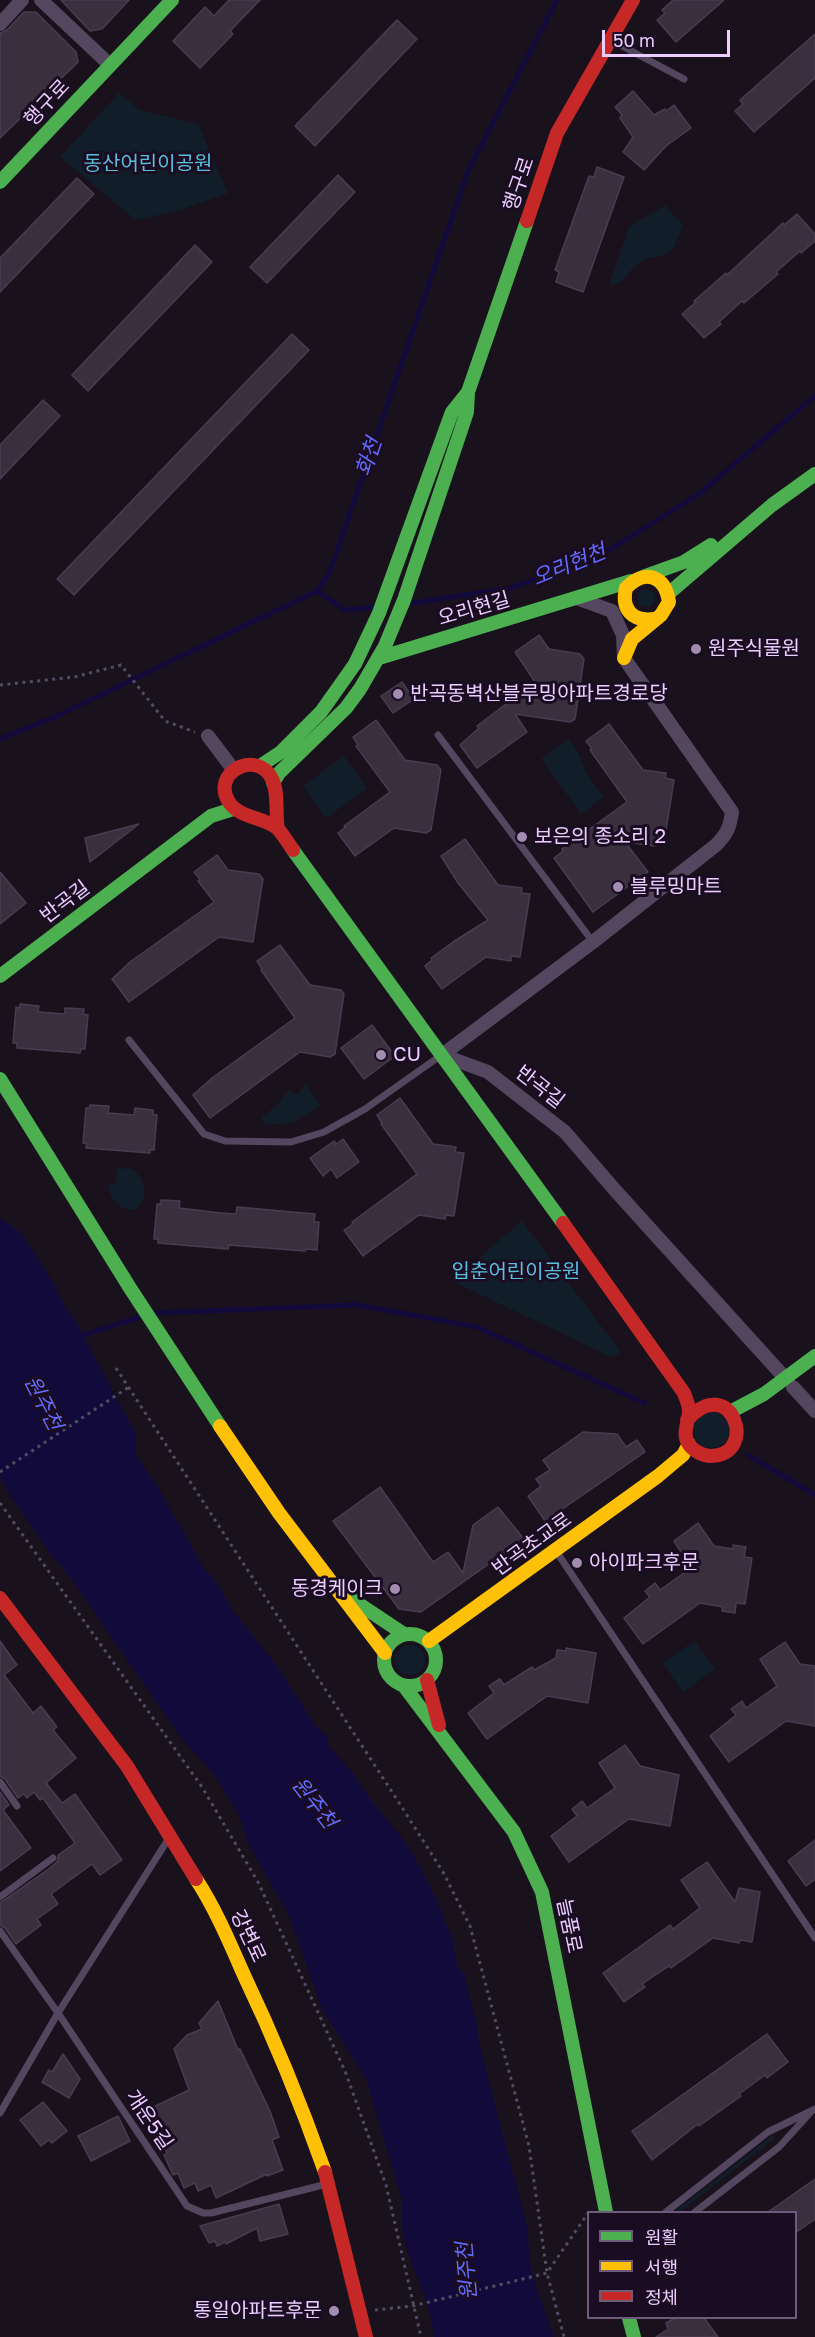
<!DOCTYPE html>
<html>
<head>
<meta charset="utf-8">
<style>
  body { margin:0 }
  #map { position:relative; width:815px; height:2337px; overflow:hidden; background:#19121d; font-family:"Golos Text","Noto Sans KR",sans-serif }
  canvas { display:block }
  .legend { position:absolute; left:587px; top:2211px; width:210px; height:108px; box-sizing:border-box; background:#1a0d21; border:2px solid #6e5a7a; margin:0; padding:8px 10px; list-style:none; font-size:18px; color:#ebcdff }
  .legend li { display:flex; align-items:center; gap:12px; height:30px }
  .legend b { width:30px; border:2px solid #6e5a7a }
  .scale { position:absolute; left:602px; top:30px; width:128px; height:27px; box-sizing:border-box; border:3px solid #ebcdff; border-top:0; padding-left:8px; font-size:18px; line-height:21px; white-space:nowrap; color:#ebcdff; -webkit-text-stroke:4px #1a0d21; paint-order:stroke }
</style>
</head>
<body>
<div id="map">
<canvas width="815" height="2337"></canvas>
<ul class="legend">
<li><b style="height:8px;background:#4caf50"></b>원활</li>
<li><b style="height:8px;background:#ffc107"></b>서행</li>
<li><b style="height:8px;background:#c62828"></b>정체</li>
</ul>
<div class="scale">50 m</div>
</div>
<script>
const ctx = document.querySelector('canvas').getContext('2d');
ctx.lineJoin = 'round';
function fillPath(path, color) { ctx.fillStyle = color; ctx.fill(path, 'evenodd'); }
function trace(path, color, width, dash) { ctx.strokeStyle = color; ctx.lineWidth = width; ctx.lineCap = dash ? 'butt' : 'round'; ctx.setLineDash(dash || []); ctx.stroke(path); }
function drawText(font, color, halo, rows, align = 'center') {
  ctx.font = font + ' "Golos Text","Noto Sans KR",sans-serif'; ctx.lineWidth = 6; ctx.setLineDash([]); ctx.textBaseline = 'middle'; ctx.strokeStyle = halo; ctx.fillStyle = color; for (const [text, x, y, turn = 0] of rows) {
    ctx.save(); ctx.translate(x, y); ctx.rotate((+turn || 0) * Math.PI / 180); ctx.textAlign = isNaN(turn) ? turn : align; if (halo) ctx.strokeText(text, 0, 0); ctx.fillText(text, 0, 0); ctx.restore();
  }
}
fillPath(new Path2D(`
  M119 93 140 110 198 124 228 193 180 210 136 220 60 157Z
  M665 205 683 225C679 233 677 245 670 251 661 259 649 255 639 263 625 272 630 282 609 285L629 227Z
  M637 598a9 9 0 1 1 18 0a9 9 0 1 1-18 0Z
  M568 739 578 752 586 773 604 797 581 814 541 759Z
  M344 756 367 789 326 818 303 786Z
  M305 1084 320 1105 293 1123 266 1125 261 1117 275 1107 289 1090 293 1094H298Z
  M117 1168 132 1169C146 1179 150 1199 135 1210 119 1211 109 1199 108 1183L116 1184Z
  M522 1221 621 1352 611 1357 452 1281Z
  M693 1430a18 18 0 1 1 36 0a18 18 0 1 1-36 0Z
  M694 1641 715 1669 683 1692 663 1663Z
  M395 1660a15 15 0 1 1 30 0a15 15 0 1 1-30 0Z
  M775 2135 774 2139 680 2212H674L772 2136Z`), '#111d29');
fillPath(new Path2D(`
  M0 1218 21 1233 53 1282 68 1312 77 1323 136 1435V1455L158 1487 203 1567 220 1587 230 1607 277 1666 316 1727 326 1735 329 1747 352 1772 372 1802 404 1840 421 1869 439 1905 453 1941 457 1966 465 1974C467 1998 479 2019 479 2042L527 2227 531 2272 554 2337H434C432 2325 430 2312 426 2300 414 2267 398 2238 402 2201L366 2079 322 2009 289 1916 249 1845 238 1813 213 1773 180 1737 73 1581 53 1557 9 1494 0 1476Z`), '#110a3b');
trace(new Path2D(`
  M317 591 345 610 379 607
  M406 604 510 588 598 557 699 494 815 396
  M0 739 57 716 317 591 329 574 468 171 557 0
  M151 1313 358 1305 477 1327 644 1403
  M77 1337 143 1316
  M748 1455 815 1495`), '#110a3b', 5);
const building = new Path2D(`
  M61 0H129L102 29 90 31Z
  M229 0H260L230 31 233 34 200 68 173 41 205 7 214 16Z
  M673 0H724L676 42 657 20 665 13 662 10Z
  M24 12H36L76 52 78 62 0 138V33L7 30Z
  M397 20 417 39 315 146 295 126Z
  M815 34V78L754 132 735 111 743 104 740 100Z
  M633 91 654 115 665 109 666 111 674 105 691 128 666 146 644 170 623 152 633 137 620 118 622 115 615 107Z
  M597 167 624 177 583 292 556 282 559 272 555 270 589 176 594 177Z
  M338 175 355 192 267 283 250 267Z
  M77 178 94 194 0 292V258Z
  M797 214 815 234V241L801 253 800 251 776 272 778 274 744 303 742 301 719 322 721 324 704 338 682 314 696 302 694 301 726 273 727 275 783 223 784 225Z
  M195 245 212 262 88 391 72 375Z
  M292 334 309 350 74 595 57 579Z
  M43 400 60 416 0 479V445Z
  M539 635 549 649 580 654 584 659 575 719 570 722 515 714 527 732 477 768 460 745 479 728 477 726 535 682 515 652Z
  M402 682 414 699 393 713 381 696Z
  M376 720 405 760 437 765 441 770 431 830 426 833 394 828 355 856 338 833 346 827 344 826 390 792 356 746 358 745 353 737Z
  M609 724 643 770 666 773 665 778 674 780 664 843 656 841 655 846 625 842 648 872 593 912 554 858 563 851 562 849 627 802 590 750 592 749 586 741Z
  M139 824 90 862 85 838Z
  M465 839 498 885 522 888 521 893 530 894 520 957 511 956V961L486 957 442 989 425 966 432 960 431 958 453 942 488 920 458 883 441 856Z
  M217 855 228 870 259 874 263 879 253 942 219 937 129 1002 112 979 130 962 214 902 198 881 200 879 194 872Z
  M0 872 26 903 0 924Z
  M280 945 310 985 341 990 344 994 335 1054 330 1057 300 1052 210 1118 193 1095 212 1078 295 1018 261 970 262 969 257 961Z
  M20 1004 39 1006 38 1012 65 1014V1008L84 1009 83 1014 88 1015 85 1049H81L80 1053 17 1048V1043H13L16 1007 20 1008Z
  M372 1025 395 1056 364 1079 341 1048Z
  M400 1098 433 1144 456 1147 455 1152 464 1153 454 1216 446 1215 445 1219 419 1215 363 1256 344 1230 353 1224 352 1222 417 1174 381 1124 382 1123 377 1115Z
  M90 1105 109 1106 108 1113 134 1115 135 1108 153 1110V1115H157L154 1150H150V1153L86 1148 87 1144 83 1143 86 1108H89Z
  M343 1139 359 1162 337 1178 331 1169 323 1176 310 1158 334 1141 336 1144Z
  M161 1200 180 1201 179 1208 221 1213 236 1214 237 1207 315 1214 314 1222H319L317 1250 306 1249 305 1251 229 1245 228 1249 158 1243V1239H154L157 1204H161Z
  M583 1432 617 1434 626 1447 637 1440 645 1452 545 1521 528 1496 541 1486 536 1479 550 1470 543 1460Z
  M380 1487 433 1562 448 1552 463 1573 473 1525 498 1507 524 1539 421 1612 399 1609 333 1521Z
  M698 1523 714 1546 733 1549V1545L746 1547 744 1557 752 1558 745 1604 736 1603 735 1613 722 1611 723 1607 700 1603 643 1644 624 1618 650 1597 645 1591 655 1583 660 1590 691 1568 674 1541Z
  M0 1641 17 1665 4 1675 33 1713 41 1706 57 1727 53 1730 76 1758 46 1783 62 1803 75 1794 122 1860 100 1875 92 1864 51 1894 58 1904 37 1919 41 1925 16 1944 5 1928 0 1925V1903L50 1868 58 1861V1855L75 1843 43 1798 40 1800 34 1792 27 1798 24 1794 18 1798 5 1779 0 1776Z
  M785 1642 800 1664 815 1666V1726L786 1721 729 1762 710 1736 736 1715 731 1709 742 1701 746 1708 777 1686 760 1659Z
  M566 1648 596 1653 588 1703 547 1696 487 1739 468 1713 494 1693 489 1686 500 1679 504 1685 532 1667 534 1670 556 1658 557 1650 566 1651Z
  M625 1745 640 1766 679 1775 670 1826 629 1819 569 1862 551 1836 577 1816 572 1809 582 1801 587 1808 615 1788 599 1763Z
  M0 1792 9 1805 3 1810 31 1848 0 1871Z
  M815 1840V1879L806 1886 788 1861Z
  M707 1862 735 1902 739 1888 760 1892 752 1942 740 1940 739 1943 713 1938 671 1968 669 1966 642 1984 645 1987 624 2002 603 1973 670 1925 673 1929 700 1908 681 1880Z
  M218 2001 238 2050 240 2049 270 2111 279 2137 272 2140 283 2170 267 2176V2174L216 2198 211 2185 198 2191 195 2183 184 2188 178 2173 173 2175 164 2155 167 2153 147 2110 189 2090 174 2049 187 2035 202 2029 199 2023Z
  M767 2034 788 2062 767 2078 765 2075 739 2094 741 2096 699 2126 698 2124 652 2160 632 2131Z
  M63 2054 80 2079 69 2098 42 2082 49 2070 52 2072Z
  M43 2102 67 2131 52 2143 49 2140 41 2146 20 2120Z
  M118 2116 130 2141 91 2161 78 2136Z
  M815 2179V2219L795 2233V2212H768Z
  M279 2204 288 2234 260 2241 257 2228 226 2244 225 2242 217 2246 215 2241 209 2243 200 2226Z
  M675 2318H704L718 2337H656L668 2329 666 2323Z`);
fillPath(building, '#3a2f3f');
trace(building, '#4a3c50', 1.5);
trace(new Path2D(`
  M0 685 74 677 121 665 165 721 195 732
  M116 1368 396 1798 443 1872 470 1926 529 2146 547 2273 564 2337
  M0 1472 129 1387
  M0 1503 202 1787 258 1882 345 2071 386 2185 421 2337
  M375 2310 413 2306 547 2273 588 2213`), '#4e4e62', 3, [3, 4.5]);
trace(new Path2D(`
  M622 46 684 79
  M438 735 593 942
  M129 1040 204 1134 225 1141 291 1142 324 1132 365 1109 440 1056
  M556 1551 815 1938
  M0 1782 17 1806
  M0 1897 53 1858
  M0 1931 58 2013 187 2206 203 2213H211L327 2184
  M0 2113 58 2013 169 1838
  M666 2212 768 2132 815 2109
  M695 2212 779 2147 810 2113`), '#53465e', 7);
trace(new Path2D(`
  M41 0 109 64
  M0 24 22 0
  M208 736 233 769
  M442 1055 593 942 716 845C727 834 730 827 732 812L624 658 623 635 612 611 579 599
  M442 1055 488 1072 565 1132 614 1189 785 1378
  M793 1387 815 1411`), '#53465e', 14);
trace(new Path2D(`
  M0 182 172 0
  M645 576 684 562 711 545
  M668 594 772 505 815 474
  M379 658 631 581
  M260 766 281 752 321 712 355 664 379 613 452 412 468 392
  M273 783 279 773 346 708 360 689 385 646 404 600 467 412 468 392 527 221
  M293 850 563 1223
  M0 976 211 816 233 809
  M0 1079 130 1288 220 1426
  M730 1412 764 1394 815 1356
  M353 1600 404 1634
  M384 1660a26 26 0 1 1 52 0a26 26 0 1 1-52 0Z
  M404 1686 514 1832 542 1892 606 2212
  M629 2318 634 2337`), '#4caf50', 14);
trace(new Path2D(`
  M624 658 632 639 661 615 669 602C665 575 645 569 626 588 621 609 632 622 654 619
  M220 1426 279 1513 385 1653
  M429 1641 658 1476 683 1455 689 1444
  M196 1879C215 1908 229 1941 243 1973 274 2038 301 2104 325 2172`), '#ffc107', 14);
trace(new Path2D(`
  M527 221 557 133 633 0
  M278 829C275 814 279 793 272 779 257 748 210 773 229 802 239 818 263 817 277 828 283 834 288 843 293 850
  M563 1223 684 1393C686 1399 689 1405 689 1411 689 1422 682 1432 688 1443 692 1450 702 1456 711 1456 760 1455 731 1371 687 1420
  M0 1598 127 1766 196 1879
  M427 1680 439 1725
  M325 2172 366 2337`), '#c62828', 14);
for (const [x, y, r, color] of [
  [696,649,6,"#a28cb0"],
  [398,694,6,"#a28cb0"],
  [522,837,6,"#a28cb0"],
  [618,887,6,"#a28cb0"],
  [381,1055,6,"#a28cb0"],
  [577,1563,6,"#a28cb0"],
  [395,1589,6,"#a28cb0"],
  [334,2311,6,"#a28cb0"]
]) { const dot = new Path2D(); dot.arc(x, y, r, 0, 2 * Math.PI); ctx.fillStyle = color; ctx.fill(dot); trace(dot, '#1a0d21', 2); }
drawText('20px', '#ebcdff', '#1a0d21', [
  ["행구로",47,103,-47],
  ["행구로",519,184,-71],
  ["오리현길",474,609,-16],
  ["반곡길",65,902,-37],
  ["반곡길",540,1087,38],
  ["반곡초교로",532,1544,-36],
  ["늘품로",569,1926,78],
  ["강변로",248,1936,65],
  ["개운5길",149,2120,56]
]);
drawText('20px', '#59bfdf', '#1a0d21', [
  ["동산어린이공원",148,164],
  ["입춘어린이공원",516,1272]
]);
drawText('20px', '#ebcdff', '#1a0d21', [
  ["원주식물원",708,649],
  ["반곡동벽산블루밍아파트경로당",410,694],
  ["보은의 종소리 2",534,837],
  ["블루밍마트",630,887],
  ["CU",393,1055],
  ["아이파크후문",589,1563],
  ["동경케이크",383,1589,"right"],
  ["통일아파트후문",322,2311,"right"]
], 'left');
drawText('italic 21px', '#636bff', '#1a0d21', [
  ["화천",369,457,-71],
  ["오리현천",569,565,-22],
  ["원주천",43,1403,63],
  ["원주천",314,1803,52],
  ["원주천",467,2271,-95]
]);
</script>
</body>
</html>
